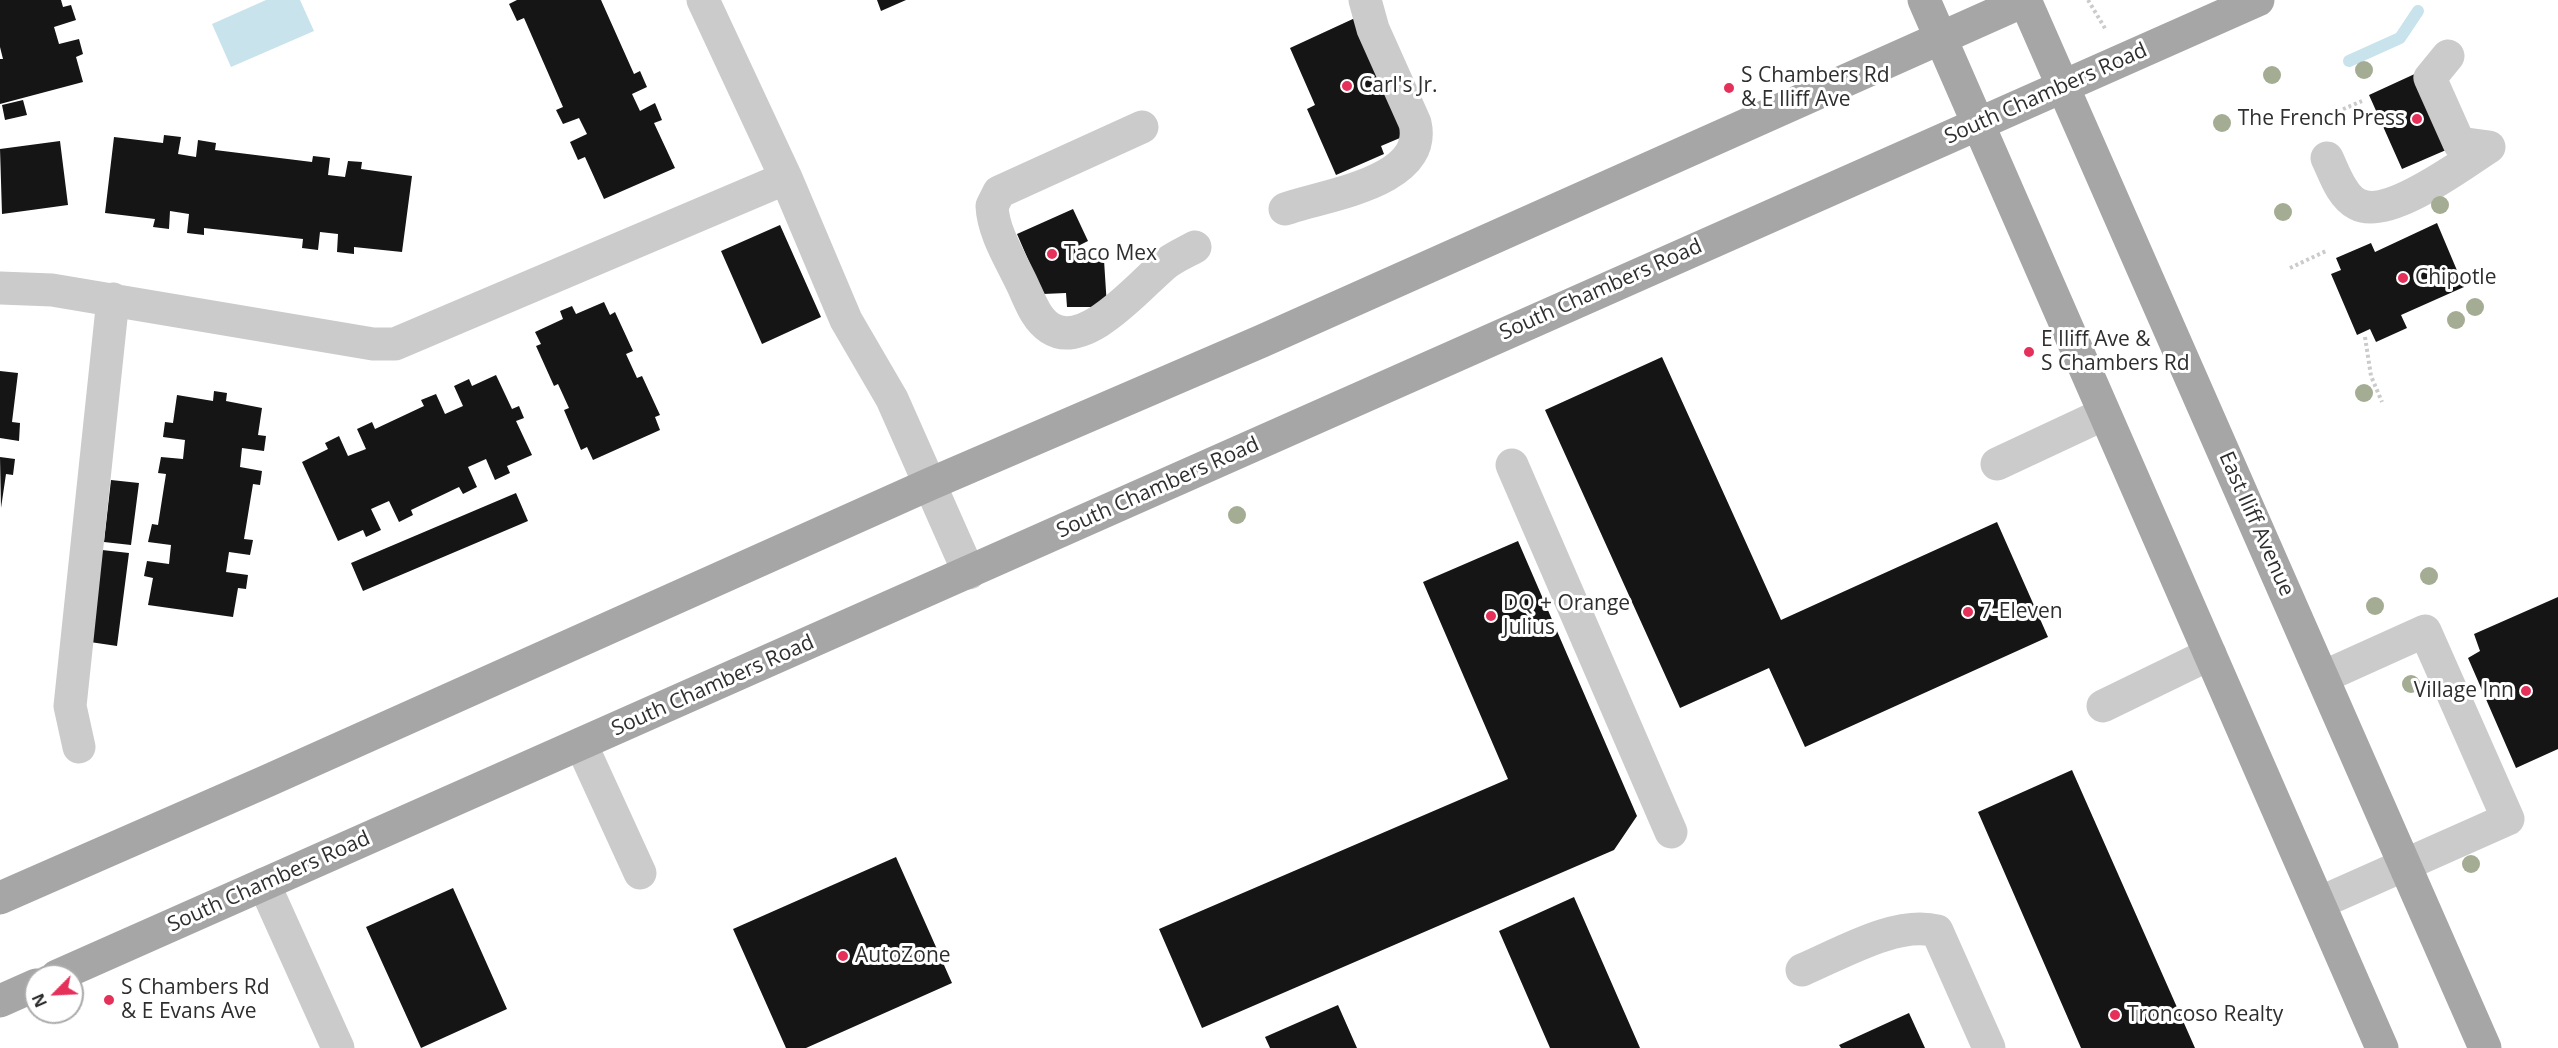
<!DOCTYPE html>
<html>
<head>
<meta charset="utf-8">
<style>
  body { margin:0 }
  #map { position:relative; width:2558px; height:1048px; overflow:hidden; background:#fff; font-family:"Open Sans",sans-serif }
  canvas { display:block }
  .north { position:absolute; left:24px; top:964px; width:60px; height:60px; box-sizing:border-box; background:#fff; border:2px solid #ababab; border-radius:50%; rotate:246deg; font-size:16px; font-weight:700; line-height:24px; text-align:center; color:#2e2e2e }
  .north::after { content:''; display:block; margin:auto; width:21px; height:27px; background:#e5305a; clip-path:polygon(50% 0,100% 100%,50% 72%,0 100%) }
</style>
</head>
<body>
<div id="map">
<canvas width="2558" height="1048"></canvas>
<div class="north">N</div>
</div>
<script>
const ctx = document.querySelector('canvas').getContext('2d');
ctx.lineJoin = 'round';
function fillPath(path, color) { ctx.fillStyle = color; ctx.fill(path, 'evenodd'); }
function trace(path, color, width, dash) { ctx.strokeStyle = color; ctx.lineWidth = width; ctx.lineCap = dash ? 'butt' : 'round'; ctx.setLineDash(dash || []); ctx.stroke(path); }
function drawText(font, color, halo, rows, align = 'center') {
  ctx.font = font + ' "Open Sans",sans-serif'; ctx.lineWidth = 6; ctx.setLineDash([]); ctx.textBaseline = 'middle'; ctx.strokeStyle = halo; ctx.fillStyle = color; for (const [text, x, y, turn = 0] of rows) {
    ctx.save(); ctx.translate(x, y); ctx.rotate((+turn || 0) * Math.PI / 180); ctx.textAlign = isNaN(turn) ? turn : align; if (halo) ctx.strokeText(text, 0, 0); ctx.fillText(text, 0, 0); ctx.restore();
  }
}
fillPath(new Path2D(`
  M266 0H300L314 31 231 67 212 24Z`), '#c8e3ec');
trace(new Path2D(`
  M2349 61 2400 38 2418 11`), '#c8e3ec', 12);
fillPath(new Path2D(`
  M0 0H61L63 7 71 5 76 20 54 27 59 44 79 39 83 54 76 57 83 82 0 104V59H3L0 47Z
  M517 0H601L634 74 640 71 647 87 632 94 640 111 655 103 662 120 654 123 675 168 604 199 585 157 578 160 570 142 587 134 579 118 563 124 556 110 563 107 524 18 517 21 509 4Z
  M877 0H906L881 11Z
  M1355 18 1407 135 1381 146 1384 154 1336 175 1307 109 1315 105 1290 48Z
  M2419 72 2453 147 2402 169 2369 95Z
  M23 100 27 115 5 120 2 105Z
  M164 135 181 137 178 154 196 157 198 140 216 143 215 150 312 162 313 156 330 158 328 175 345 177 348 161 362 162 361 169 412 176 402 252 354 247V254L337 252 338 234 320 232 318 250 302 248 303 239 204 228V235L187 233 189 214 170 211 169 229 153 227 155 219 105 213 114 137 163 143Z
  M60 141 68 205 2 214 0 149Z
  M1073 209 1088 241 1080 245 1082 261 1104 260 1107 307H1067L1066 293 1043 294 1017 234Z
  M2437 223 2464 287 2401 315 2407 328 2376 342 2370 329 2357 335 2331 274 2341 270 2336 258 2371 243 2375 252Z
  M780 225 821 317 762 344 721 251Z
  M604 302 610 315 615 312 633 351 626 354 637 378 642 376 660 415 655 417 660 430 593 460 587 447 581 450 564 410 569 408 558 384 554 386 536 346 541 344 535 332 563 319 560 311 572 306 576 314Z
  M1662 357 1781 620 1997 522 2048 637 1805 747 1769 668 1680 708 1545 410Z
  M0 371 18 373 12 422 20 423 19 441 0 438Z
  M496 375 512 409 519 406 524 418 516 421 532 455 507 466 510 473 495 480 486 459 468 467 477 487 463 494 459 487 411 510 413 515 399 522 389 501 371 509 381 530 366 537 363 530 338 541 302 462 328 449 325 443 339 436 348 456 366 449 357 429 372 422 375 429 424 406 421 400 436 394 445 414 463 406 454 386 469 379 472 386Z
  M214 391 227 393 226 401 262 408 258 435 266 436 264 451 242 448 240 467 262 471 260 485 253 484 244 539 253 540 250 555 229 552 226 572 248 575 246 589 238 588 233 617 148 605 153 578 144 576 147 561 169 564 171 545 148 542 152 524 158 525 166 474 158 473 161 457 183 459 185 440 163 437 165 422 173 423 177 395 213 401Z
  M0 457 15 459 13 475 6 474 1 508Z
  M111 480 139 483 131 545 104 542Z
  M516 493 528 521 363 591 351 563Z
  M1518 541 1637 816 1614 850 1202 1028 1159 929 1508 779 1423 582Z
  M102 550 129 553 117 646 90 642Z
  M2558 597V749L2516 768 2468 658 2480 651 2474 634Z
  M2072 770 2195 1048H2081L1978 812Z
  M896 857 952 983 806 1048H786L733 929Z
  M453 888 507 1009 421 1048 366 927Z
  M1574 897 1640 1048H1550L1499 931Z
  M1338 1005 1357 1048H1270L1265 1037Z
  M1909 1013 1925 1048H1841L1839 1045Z`), '#151515');
trace(new Path2D(`
  M2088 0 2106 30
  M2332 114 2362 101
  M2290 268 2326 251
  M2365 337 2371 376 2382 402`), '#cbcbcb', 4, [3, 3]);
trace(new Path2D(`
  M703 0 786 178 846 320 892 399 969 573
  M2448 56 2430 78 2459 143 2489 147
  M1142 127 999 192 992 206C993 233 1012 262 1023 286 1030 301 1036 319 1050 328 1085 351 1139 286 1163 266 1172 258 1184 253 1195 247
  M2327 158C2334 172 2341 196 2357 204 2388 221 2462 164 2489 147
  M1285 209C1323 195 1429 183 1415 123L1373 29 1365 0
  M0 288 52 290 373 344H395L786 178
  M1997 464 2104 414
  M1512 465 1671 832
  M2103 706 2210 654
  M581 744 640 873
  M79 747 70 706 113 299
  M264 884 338 1048
  M2319 903 2508 819 2425 631 2323 677
  M1802 970C1840 954 1897 920 1937 931L1989 1048`), '#cbcbcb', 33);
trace(new Path2D(`
  M1924 0 2382 1048
  M2025 0 2485 1048
  M0 898 267 781 930 484 1262 341 2026 0
  M57 976 2258 0
  M0 1001 36 985`), '#a6a6a6', 33);
ctx.fillStyle = '#a4ad93';
for (const [x, y] of [
  [2364,70],
  [2272,75],
  [2222,123],
  [2440,205],
  [2283,212],
  [2475,307],
  [2456,320],
  [2364,393],
  [1237,515],
  [2429,576],
  [2375,606],
  [2411,684],
  [2471,864]
]) { ctx.beginPath(); ctx.arc(x, y, 9, 0, 2 * Math.PI); ctx.fill(); }
for (const [x, y, r, color] of [
  [1347,86,6,"#e5305a"],
  [1729,88,6,"#e5305a"],
  [2417,119,6,"#e5305a"],
  [1052,254,6,"#e5305a"],
  [2403,278,6,"#e5305a"],
  [2029,352,6,"#e5305a"],
  [1968,612,6,"#e5305a"],
  [1491,616,6,"#e5305a"],
  [2526,691,6,"#e5305a"],
  [843,956,6,"#e5305a"],
  [109,1000,6,"#e5305a"],
  [2115,1015,6,"#e5305a"]
]) { const dot = new Path2D(); dot.arc(x, y, r, 0, 2 * Math.PI); ctx.fillStyle = color; ctx.fill(dot); trace(dot, '#fff', 2); }
drawText('21px', '#2e2e2e', '#fff', [
  ["S Chambers Rd",1741,76],
  ["& E Iliff Ave",1741,100],
  ["Carl's Jr.",1359,86],
  ["The French Press",2405,119,"right"],
  ["Taco Mex",1064,254],
  ["Chipotle",2415,278],
  ["E Iliff Ave &",2041,340],
  ["S Chambers Rd",2041,364],
  ["DQ + Orange",1503,604],
  ["Julius",1503,628],
  ["7-Eleven",1980,612],
  ["Village Inn",2514,691,"right"],
  ["AutoZone",855,956],
  ["S Chambers Rd",121,988],
  ["& E Evans Ave",121,1012],
  ["Troncoso Realty",2127,1015]
], 'left');
drawText('21px', '#2e2e2e', '#fff', [
  ["South Chambers Road",2046,94,-24],
  ["South Chambers Road",1601,290,-24],
  ["South Chambers Road",1158,488,-24],
  ["East Iliff Avenue",2256,524,66],
  ["South Chambers Road",713,686,-24],
  ["South Chambers Road",269,882,-24]
]);
</script>
</body>
</html>
